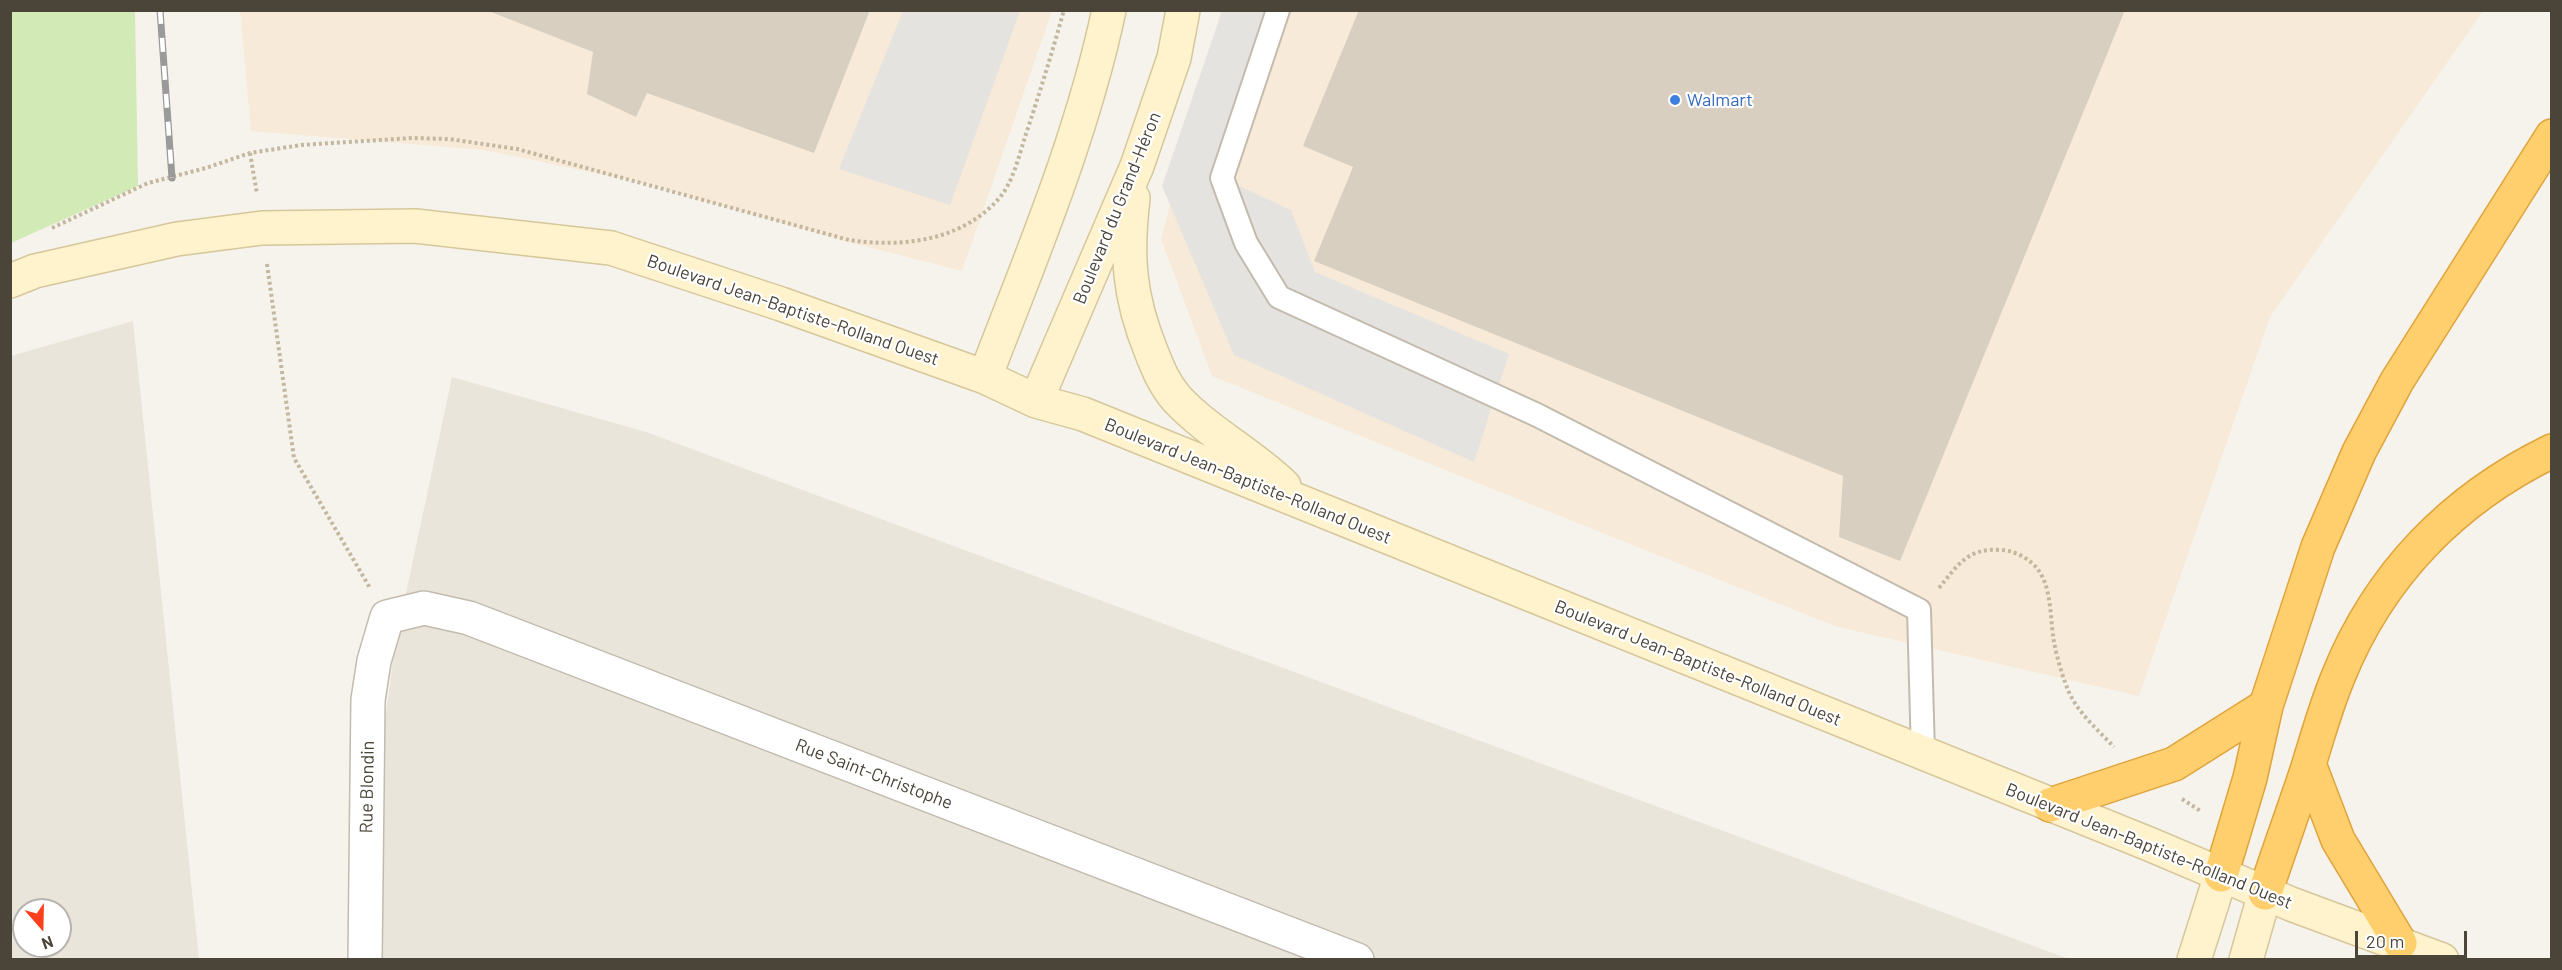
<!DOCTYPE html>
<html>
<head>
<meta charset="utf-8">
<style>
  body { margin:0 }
  #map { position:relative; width:2562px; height:970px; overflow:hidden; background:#f6f3ec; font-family:Barlow,sans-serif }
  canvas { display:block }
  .frame { position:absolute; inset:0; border:12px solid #4b4439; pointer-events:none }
  .north { position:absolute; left:12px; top:898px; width:60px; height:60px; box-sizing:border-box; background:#fff; border:2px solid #b7b4b0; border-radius:50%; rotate:160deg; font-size:16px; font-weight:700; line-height:24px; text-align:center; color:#4b4439 }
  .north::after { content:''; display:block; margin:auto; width:21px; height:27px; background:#fc3f1d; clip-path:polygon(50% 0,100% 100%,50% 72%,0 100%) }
  .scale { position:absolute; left:2355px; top:931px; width:112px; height:27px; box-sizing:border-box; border:3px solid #4b4439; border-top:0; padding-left:8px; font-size:18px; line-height:21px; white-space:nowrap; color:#4b4439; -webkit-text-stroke:4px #fff; paint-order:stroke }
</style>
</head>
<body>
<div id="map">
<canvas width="2562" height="970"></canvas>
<div class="frame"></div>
<div class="north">N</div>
<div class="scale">20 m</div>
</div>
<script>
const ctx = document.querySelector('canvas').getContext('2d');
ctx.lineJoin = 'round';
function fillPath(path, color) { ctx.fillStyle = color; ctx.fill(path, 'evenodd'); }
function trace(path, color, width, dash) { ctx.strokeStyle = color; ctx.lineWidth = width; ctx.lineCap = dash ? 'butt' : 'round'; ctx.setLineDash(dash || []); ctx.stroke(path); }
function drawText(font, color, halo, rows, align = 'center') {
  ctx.font = font + ' Barlow,sans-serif'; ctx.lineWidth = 4.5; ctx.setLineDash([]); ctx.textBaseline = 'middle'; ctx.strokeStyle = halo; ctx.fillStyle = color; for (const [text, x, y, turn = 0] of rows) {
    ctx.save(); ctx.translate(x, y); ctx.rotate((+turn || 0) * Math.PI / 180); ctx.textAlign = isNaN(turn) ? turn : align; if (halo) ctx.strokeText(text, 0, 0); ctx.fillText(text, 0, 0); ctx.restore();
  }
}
fillPath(new Path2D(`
  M133 321 199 959H11V356ZM24 910H60V946H24Z
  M452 377 646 432 2069 959 354 960 395 645Z`), '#eae5da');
fillPath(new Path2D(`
  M240 11H1052L962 271 837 239 643 183 484 150 251 131Z
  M1221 11H2483L2270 317 2139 696 1834 626 1212 376 1161 239Z`), '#f7ead8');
fillPath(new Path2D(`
  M10 11H135L138 186 11 243Z`), '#d2eab5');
fillPath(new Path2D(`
  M903 11H1020L950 205 839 169Z
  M1222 11H1278L1222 178 1291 210 1315 272 1509 354 1474 462 1234 355 1162 186Z`), '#e5e3e0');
fillPath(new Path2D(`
  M486 10H870L814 153 647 93 636 117 587 94 593 52Z
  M1359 10H2125L1900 561 1839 537 1843 476 1314 261 1353 167 1303 146Z`), '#d8cfc1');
const lane = new Path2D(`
  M1278 10 1222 178 1246 243 1279 297 1537 415 1919 610 1923 754`);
const street = new Path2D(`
  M365 960 368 700 374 661 387 617 424 608 469 618 1357 960`);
const secondary = new Path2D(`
  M1133 198C1126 256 1129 297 1151 351 1158 369 1164 384 1177 399 1209 433 1251 454 1284 486
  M10 281 35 271 177 239 262 228 415 226 611 248 781 304 985 377 1036 401 1083 414 2149 844 2291 904 2442 960
  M985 377C1031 257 1082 137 1109 10
  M1036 401 1137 166 1174 58 1183 10
  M2194 960 2221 875
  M2246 960 2265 893`);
const highway = new Path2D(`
  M2309 764 2338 840 2400 943
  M2050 805 2174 764 2266 706
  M2221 875 2250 778 2266 706 2318 547 2359 452 2397 381 2552 136
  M2265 893C2279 850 2295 807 2309 764 2318 735 2326 706 2338 677 2379 575 2453 499 2552 451`);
trace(lane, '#c2bbae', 26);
trace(street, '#c2bbae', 36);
trace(secondary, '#d6c79b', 36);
trace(highway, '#e0a43c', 36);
trace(new Path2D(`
  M250 153 257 194
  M52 228 148 183 206 168 250 153 301 145 412 138 449 139 517 149 849 240C902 248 964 241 1001 196 1013 181 1019 156 1025 137 1039 95 1052 53 1064 10
  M267 264 294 458 370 588
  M1939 588C1958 565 1967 548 2000 550 2014 550 2031 559 2039 571 2052 590 2050 620 2054 642 2057 658 2062 675 2068 690 2077 712 2098 730 2114 747
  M2182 799 2202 812`), '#c4b79f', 4, [3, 3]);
trace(lane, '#fff', 22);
trace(street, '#fff', 33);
trace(secondary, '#fff3cd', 33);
trace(highway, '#ffcf6e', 33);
const rail = new Path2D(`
  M160 10 172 178`);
trace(rail, '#9a9a9a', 7);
trace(rail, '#fff', 4.5, [14]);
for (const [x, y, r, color] of [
  [1675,100,6,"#3f7fe0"]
]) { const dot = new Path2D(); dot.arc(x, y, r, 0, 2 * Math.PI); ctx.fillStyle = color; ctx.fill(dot); trace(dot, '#fff', 2); }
drawText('18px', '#366cbe', '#fff', [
  ["Walmart",1687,100]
], 'left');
drawText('18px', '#4b4439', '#fff', [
  ["Boulevard du Grand-Héron",1117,208,-68],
  ["Boulevard Jean-Baptiste-Rolland Ouest",793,310,19],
  ["Boulevard Jean-Baptiste-Rolland Ouest",1248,481,22],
  ["Boulevard Jean-Baptiste-Rolland Ouest",1698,663,22],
  ["Rue Saint-Christophe",874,774,21],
  ["Rue Blondin",367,787,-89],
  ["Boulevard Jean-Baptiste-Rolland Ouest",2149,846,22]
]);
</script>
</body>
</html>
